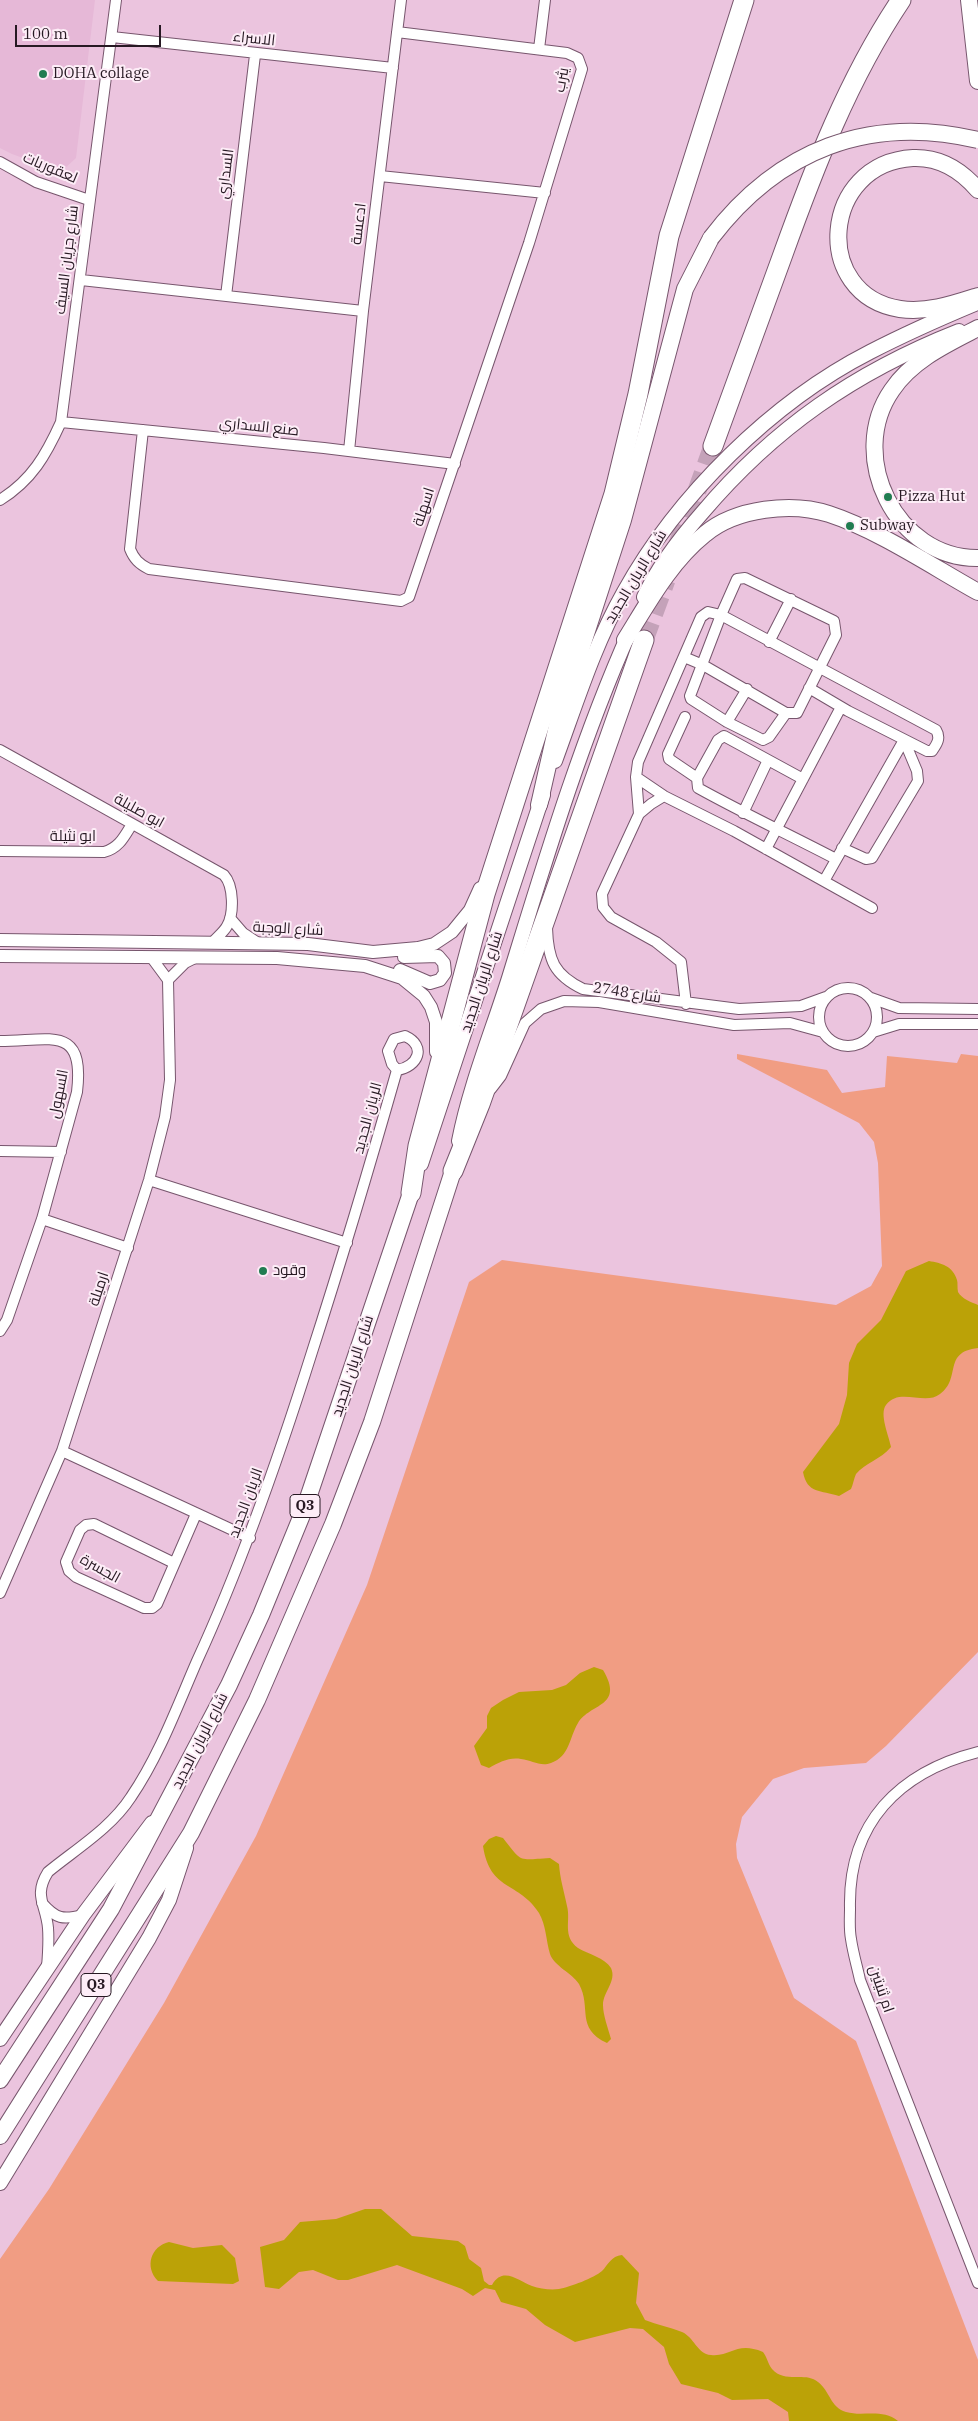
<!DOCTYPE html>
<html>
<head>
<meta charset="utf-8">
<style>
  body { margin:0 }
  #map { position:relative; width:978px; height:2421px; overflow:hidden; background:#ebc4de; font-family:"IBM Plex Serif",serif }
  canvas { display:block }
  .scale { position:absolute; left:15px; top:25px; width:146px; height:22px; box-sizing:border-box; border:2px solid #271923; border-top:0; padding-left:6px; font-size:15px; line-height:18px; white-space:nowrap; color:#271923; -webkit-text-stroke:4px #fdedf7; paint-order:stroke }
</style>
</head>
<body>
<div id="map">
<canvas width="978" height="2421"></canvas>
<div class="scale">100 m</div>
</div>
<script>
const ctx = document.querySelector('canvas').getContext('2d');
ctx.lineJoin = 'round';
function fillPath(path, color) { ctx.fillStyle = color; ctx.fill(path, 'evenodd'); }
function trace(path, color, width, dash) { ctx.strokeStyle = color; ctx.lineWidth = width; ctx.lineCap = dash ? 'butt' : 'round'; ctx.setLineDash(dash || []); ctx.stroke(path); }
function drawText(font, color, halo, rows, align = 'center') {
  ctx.font = font + ' "IBM Plex Serif",Cairo,serif'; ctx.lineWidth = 4; ctx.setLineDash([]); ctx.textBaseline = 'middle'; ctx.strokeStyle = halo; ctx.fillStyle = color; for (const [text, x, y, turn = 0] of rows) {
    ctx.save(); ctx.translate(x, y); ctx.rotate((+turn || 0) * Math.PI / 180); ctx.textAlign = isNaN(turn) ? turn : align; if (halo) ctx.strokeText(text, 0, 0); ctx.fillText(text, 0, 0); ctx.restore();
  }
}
fillPath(new Path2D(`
  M0 0H95L76 158 61 172 12 154 0 148Z`), '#e6b8d7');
fillPath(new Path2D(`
  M737 1054 827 1070 842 1093 885 1087 887 1056 957 1063 961 1054 978 1056V1652L886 1746 866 1763 804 1768 773 1779 742 1817 736 1844 737 1858 794 1998 856 2041 978 2360V2421H0V2259L49 2189 164 2003 256 1836 367 1585 469 1282 502 1260 836 1305 871 1286 882 1266 878 1163 874 1142 859 1123 737 1059Z`), '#f19d83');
fillPath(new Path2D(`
  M929 1261C941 1263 953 1266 957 1280 958 1283 957 1288 958 1292 962 1299 971 1302 978 1305V1348C942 1352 962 1378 940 1394 925 1406 899 1387 886 1405 879 1414 889 1436 891 1447 880 1460 865 1463 856 1474 854 1478 853 1485 851 1489L839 1496C821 1490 807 1494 803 1472L839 1424 847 1395 849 1363 857 1344 881 1320 906 1271Z
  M594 1667 603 1670C625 1707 590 1703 578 1723 569 1738 570 1756 551 1763 540 1767 532 1760 521 1759 509 1757 500 1762 489 1768L481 1765 474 1746 487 1728V1716L491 1708 503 1700 519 1692 552 1690 566 1685 580 1673Z
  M496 1836 503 1838C523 1863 517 1860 550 1858L559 1864C560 1879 564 1891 567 1906 571 1921 562 1936 578 1948 588 1954 605 1958 611 1968 617 1981 603 1992 603 2005 603 2015 608 2028 611 2039L607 2043C575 2028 592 2008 579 1984 572 1973 554 1966 550 1954 546 1940 546 1925 539 1913 519 1881 490 1892 483 1846L489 1839Z
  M365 2209H381L412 2236 458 2241 465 2246 469 2259 481 2268 484 2281 489 2285H492C503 2265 520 2282 532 2286 540 2289 551 2290 559 2289 570 2287 594 2278 602 2271 608 2265 611 2256 622 2255L639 2273 636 2303 645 2320C657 2325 670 2327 682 2332 694 2337 697 2354 711 2355 732 2357 736 2341 763 2352 767 2357 768 2364 772 2369 785 2384 805 2371 818 2382 830 2391 830 2407 846 2412 863 2417 882 2408 898 2421H789L788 2412 768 2399 732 2400 718 2393 681 2384 669 2364 664 2347 643 2329 630 2328 575 2342 545 2325 526 2309 501 2302 495 2290 485 2288 473 2296 462 2289 397 2265 348 2280H338L313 2270 299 2272 279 2289 265 2287 260 2247 284 2240 300 2222 336 2219Z
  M169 2242 193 2248 222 2245 235 2258 239 2281 233 2284 158 2281C144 2267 151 2246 169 2242Z`), '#bba207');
trace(new Path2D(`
  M678 544 713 446
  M644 640 666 580`), '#c4a2b9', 19, [19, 9]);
const minor = new Path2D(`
  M112 37 393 68
  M539 49 545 0
  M0 162 36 182 89 200
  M380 176 545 193
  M81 280 363 311
  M226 296 255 55
  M61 422 324 448 455 464
  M143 430 130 549C134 559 139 564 149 569L401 601 409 597 529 243 582 69 578 58 567 53 397 32
  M349 451 363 311 401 0
  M0 500C32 480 46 455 61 422L116 0
  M769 642 791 599
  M684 657 703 665 786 713H797L836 635 834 621 745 578 737 579 721 615 690 696 691 699 727 722
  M747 689 727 722 763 740 769 737 786 713
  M685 717 668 754 669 759 697 778
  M0 750 224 875C234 886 234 914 227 926 224 932 217 937 213 942
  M636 777 664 796 734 831 872 908
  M803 779 724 736 718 740 697 778 698 788C743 813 790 835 836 859
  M664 796 651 804 639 814 602 894 603 907 611 917 656 942 681 962 686 1004
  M743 813 768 760
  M639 814 636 777 638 762 701 617 708 612 721 615 936 730C941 738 937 744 932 751H927L848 711 809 688
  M842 848 866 859 872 858 918 781 917 771 904 740
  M766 849 841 707
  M0 851 104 852C119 848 124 837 132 824
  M824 881 904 740
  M230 918 243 933 258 943
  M547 928C548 960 554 975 583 989L739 1009 801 1006 826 997
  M168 980 185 963 195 958
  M819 1017a29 29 0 1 1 58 0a29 29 0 1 1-58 0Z
  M871 998 899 1008 978 1009
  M873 1032 899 1024H978
  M405 1036C427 1046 418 1067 397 1070L392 1064 388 1051 394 1039Z
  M0 1041C50 1041 85 1024 77 1092L42 1219 7 1320 0 1331
  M491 1089 501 1076 525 1023 541 1009 564 1001 599 1002 734 1025 790 1023 823 1032
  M0 1151 61 1152
  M149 1180 347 1243
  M42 1219 128 1248
  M62 1451 250 1538
  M174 1563 94 1524 86 1525 80 1530 66 1562 69 1571 76 1577 144 1608H152L157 1604 196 1514
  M0 1593 62 1451 149 1180 165 1117 170 1080 168 980 151 957
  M978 1752C899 1772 848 1823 850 1908 850 1918 849 1929 851 1939 853 1953 857 1966 860 1980L978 2283
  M42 1903C56 1919 63 1920 83 1915
  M47 1967C48 1955 49 1941 48 1928 46 1904 33 1896 48 1872 76 1849 111 1828 131 1797 159 1756 177 1707 197 1661 243 1561 279 1457 312 1352 342 1259 370 1165 397 1070`);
const tertiary = new Path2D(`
  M0 940 308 944 373 952 418 948 434 944 452 932 470 910 480 888
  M0 956 277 958 365 966 402 978 424 996 431 1007 436 1022V1052
  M400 970 430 983 440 980 445 973 444 963 438 956 404 957`);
const secondary = new Path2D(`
  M644 597C658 566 680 538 702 513 774 428 855 372 959 331
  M555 761C576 704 594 645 624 592 677 496 772 402 870 352 905 334 941 318 977 303
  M459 1141C470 1085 492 1032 509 978 545 861 580 743 630 631
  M421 1164 543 795
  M0 2039 83 1915 152 1823
  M0 2183 149 1938 169 1900 186 1848`);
const primary = new Path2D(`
  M969 0 978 81
  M978 190C961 170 939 157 913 158 821 163 811 295 900 309 927 313 953 304 978 296
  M978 328C947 344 912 360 892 390 846 456 896 559 978 558
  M625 640C648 603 670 562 705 534 736 508 792 502 829 514 878 530 933 567 978 592
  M539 805 559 717 623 520 685 289 711 238`);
const trunk = new Path2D(`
  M0 2080 111 1909 229 1685 261 1615 304 1510 411 1193
  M0 2136 191 1833 257 1700 333 1524 372 1422 453 1171`);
const motorway = new Path2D(`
  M713 446C736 383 759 320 782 257 814 168 848 79 901 0
  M453 1171 480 1104 644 640
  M411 1193 418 1146 485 894 614 494 638 394 669 236 744 0`);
trace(minor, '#77566d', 12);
trace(tertiary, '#77566d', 14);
trace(secondary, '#77566d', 16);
trace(primary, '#77566d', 18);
trace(trunk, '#77566d', 18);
trace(motorway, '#77566d', 21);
trace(minor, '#fff', 10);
trace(tertiary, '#fff', 12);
trace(secondary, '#fff', 14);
trace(primary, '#fff', 16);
trace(trunk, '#fff', 16);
trace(motorway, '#fff', 19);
const primaryBridge = new Path2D(`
  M711 238C778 150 869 114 978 140`);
trace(primaryBridge, '#77566d', 18, []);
trace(primaryBridge, '#fff', 16);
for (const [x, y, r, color] of [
  [43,74,5,"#217c51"],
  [888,497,5,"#217c51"],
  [850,526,5,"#217c51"],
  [263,1271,5,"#217c51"]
]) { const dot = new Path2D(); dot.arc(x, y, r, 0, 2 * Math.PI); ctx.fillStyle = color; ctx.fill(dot); trace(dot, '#fdedf7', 2); }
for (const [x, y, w] of [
  [305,1506,30],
  [96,1985,30]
]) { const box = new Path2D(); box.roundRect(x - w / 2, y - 11.5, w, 23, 4); ctx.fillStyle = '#fdedf7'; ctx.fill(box); trace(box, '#271923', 1); }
drawText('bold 14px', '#271923', null, [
  ["Q3",305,1506],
  ["Q3",96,1985]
]);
drawText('15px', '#271923', '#fdedf7', [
  ["الاسراء",254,39,6],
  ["يثرب",562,80,-80],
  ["لعقوريات",50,168,23],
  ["السداري",226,174,-83],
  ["ادعسة",359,224,-83],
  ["شارع جريان السيف",67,260,-83],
  ["صنع السداري",259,427,6],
  ["اسهلة",424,507,-72],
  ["شارع الريان الجديد",636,577,-59],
  ["ابو صليلة",139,811,29],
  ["ابو نثيلة",73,837],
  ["شارع الوجبة",288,929,3],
  ["شارع الريان الجديد",482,982,-72],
  ["شارع 2748",627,993,9],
  ["السهول",59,1094,-79],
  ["الريان الجديد",368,1118,-75],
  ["ارميلة",99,1289,-72],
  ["شارع الريان الجديد",353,1366,-72],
  ["الريان الجديد",246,1503,-70],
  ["الجسرة",100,1569,29],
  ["شارع الريان الجديد",200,1741,-63],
  ["ام ثنيتين",881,1989,71]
]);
drawText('15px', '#271923', '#fdedf7', [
  ["DOHA collage",53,74],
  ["Pizza Hut",898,497],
  ["Subway",860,526],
  ["وقود",273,1271]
], 'left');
</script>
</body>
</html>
